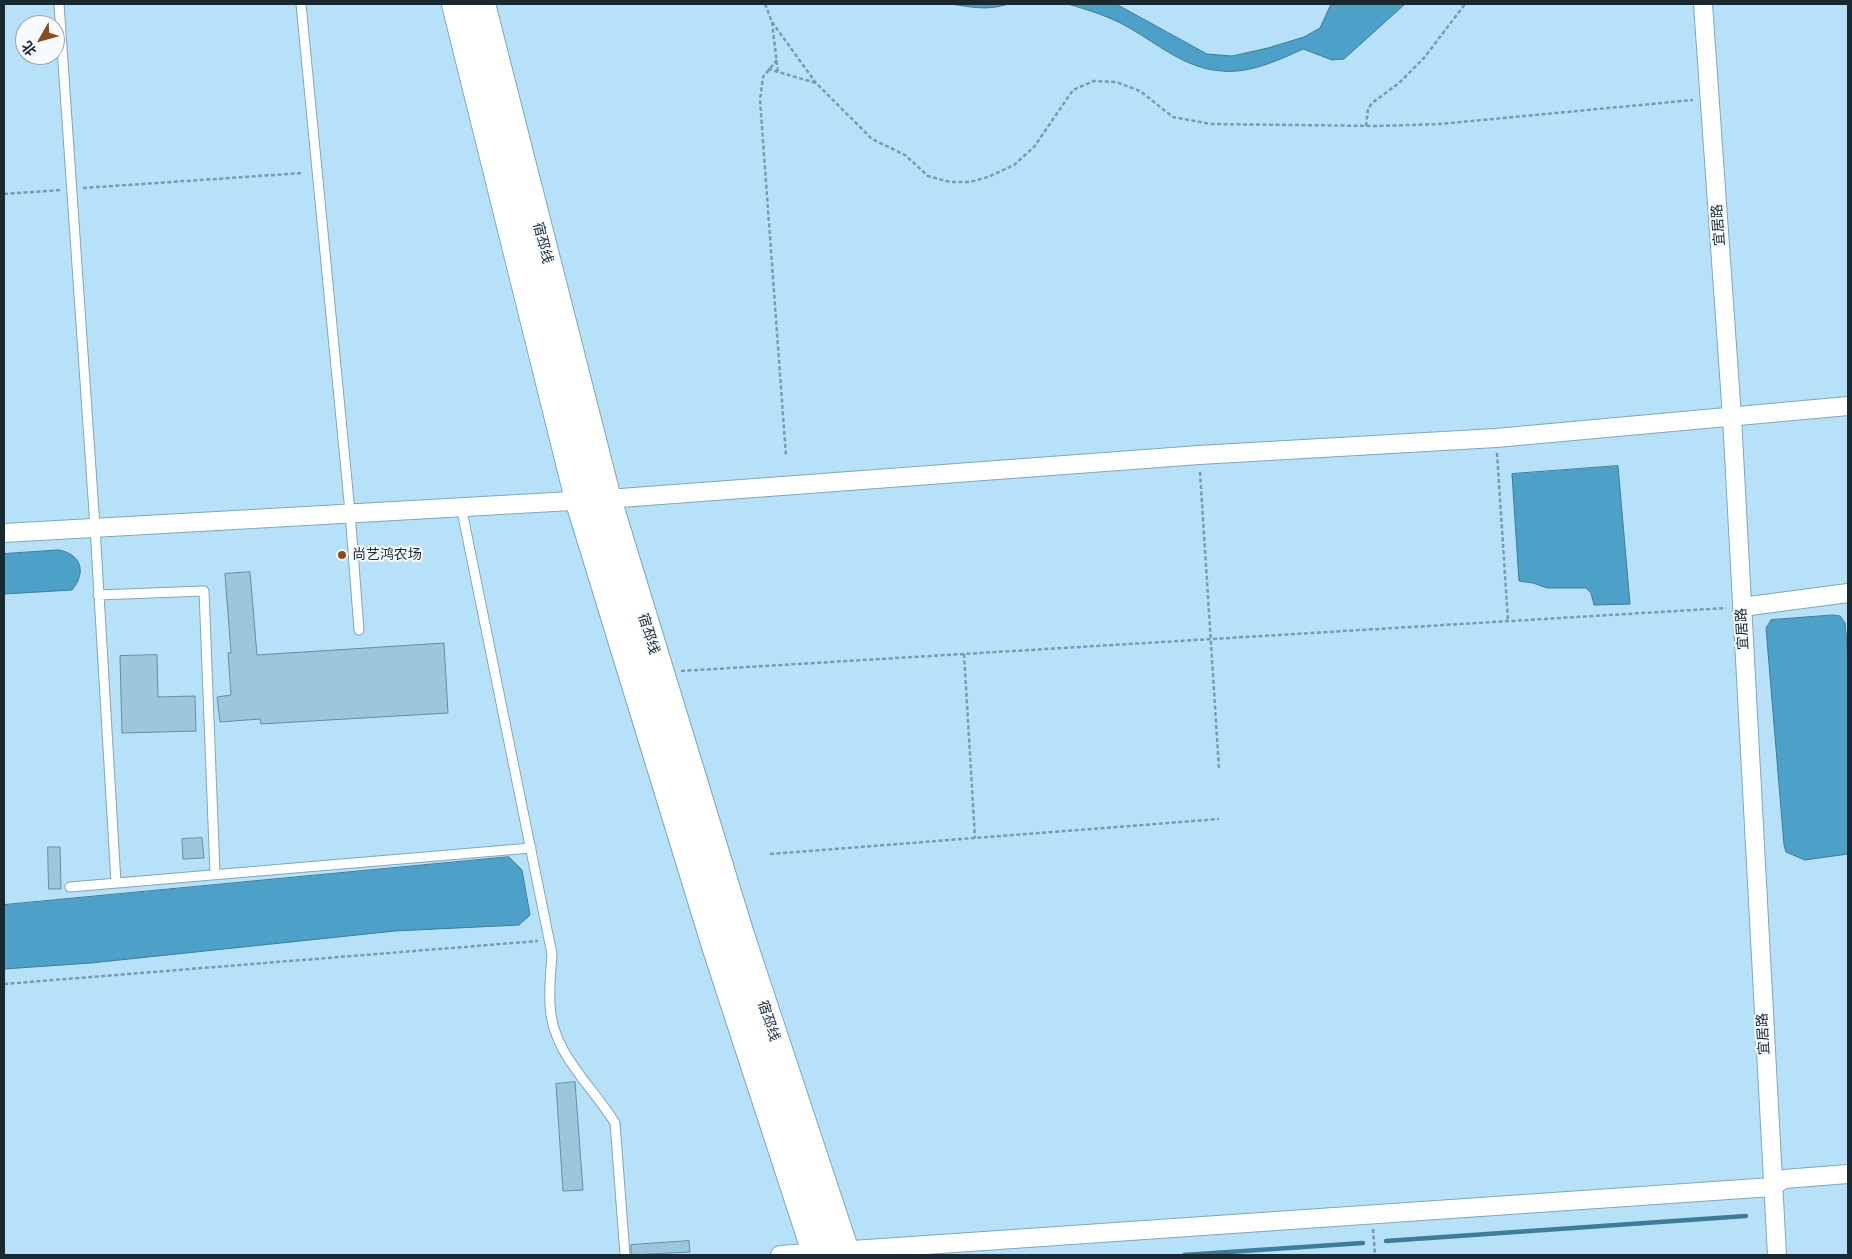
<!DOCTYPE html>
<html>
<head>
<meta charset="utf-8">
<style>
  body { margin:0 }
  #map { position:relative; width:1852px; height:1259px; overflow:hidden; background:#b6e1f8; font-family:"DM Sans","Noto Sans SC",sans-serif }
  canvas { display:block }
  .frame { position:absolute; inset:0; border:5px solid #192932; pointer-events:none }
  .north { position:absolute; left:15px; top:15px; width:50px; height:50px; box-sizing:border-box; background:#f7fbfe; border:1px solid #9ea7ac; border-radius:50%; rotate:232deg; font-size:14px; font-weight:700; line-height:20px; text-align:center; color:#192932 }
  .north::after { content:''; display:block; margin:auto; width:18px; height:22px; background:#8e4a1c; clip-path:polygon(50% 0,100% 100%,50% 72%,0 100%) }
</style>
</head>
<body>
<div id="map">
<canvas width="1852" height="1259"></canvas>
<div class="frame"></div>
<div class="north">北</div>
</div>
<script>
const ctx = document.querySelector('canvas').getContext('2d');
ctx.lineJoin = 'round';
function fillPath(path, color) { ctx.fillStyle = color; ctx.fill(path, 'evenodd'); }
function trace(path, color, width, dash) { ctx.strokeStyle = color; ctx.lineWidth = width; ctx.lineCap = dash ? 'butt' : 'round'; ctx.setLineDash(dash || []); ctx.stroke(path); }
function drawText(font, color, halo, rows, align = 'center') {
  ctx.font = font + ' "DM Sans","Noto Sans SC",sans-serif'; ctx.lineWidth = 4; ctx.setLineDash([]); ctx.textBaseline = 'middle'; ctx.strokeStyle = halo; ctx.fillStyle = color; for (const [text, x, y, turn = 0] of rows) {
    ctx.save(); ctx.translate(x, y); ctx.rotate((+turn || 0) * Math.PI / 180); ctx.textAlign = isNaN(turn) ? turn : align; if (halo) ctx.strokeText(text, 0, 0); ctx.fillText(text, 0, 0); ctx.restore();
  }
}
const water = new Path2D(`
  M951 4H1008C988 11 971 7 951 4Z
  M1068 4H1116L1207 54 1232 56 1268 48 1304 37 1320 28 1331 4H1405L1344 59 1332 60 1303 49C1279 60 1249 74 1222 71 1185 69 1157 43 1126 26 1108 16 1088 10 1068 4Z
  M1618 466 1630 604 1594 605 1591 593 1586 588H1547L1533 583 1519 581 1512 474Z
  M59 550C81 554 87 572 72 590L4 594V554Z
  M1833 615 1840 616 1845 623 1848 653V854L1805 860 1786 852 1784 845 1766 628 1771 620Z
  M509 857 522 870 530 915 519 925 395 931 91 963 4 969V905Z`);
fillPath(water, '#4da0c7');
trace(water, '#3d7c9a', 1);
trace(new Path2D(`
  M1386 1241 1746 1216
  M1184 1255 1363 1243`), '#3d7c9a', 4.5);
const building = new Path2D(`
  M250 572 257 655 444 643 448 713 261 724 260 719 220 722 217 697 231 695 228 653H231L225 574Z
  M157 655 158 697 195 696 196 731 122 733 120 656Z
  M202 838 204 858 183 859 182 839Z
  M48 847H60L61 889H49Z
  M575 1082 583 1190 563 1191 556 1084Z
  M689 1241 690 1252 631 1255V1245Z`);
fillPath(building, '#9cc6dc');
trace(building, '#648da2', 1);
const service = new Path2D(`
  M59 4 95 527 116 883
  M301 4 350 512 359 630
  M461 506 552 954C551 970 549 987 550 1004 551 1052 591 1084 615 1123L625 1255
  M98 595 204 591 215 874
  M70 887 531 848`);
const minor = new Path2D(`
  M1703 4 1732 417 1777 1255
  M4 533 607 499 1199 455 1496 438 1848 406
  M1742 607 1848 593
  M780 1255 1772 1187 1784 1179 1848 1174`);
const primary = new Path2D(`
  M456 4 579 499 716 946 817 1255
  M481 4 607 499 740 935 846 1255`);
trace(service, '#7ea8bd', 11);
trace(minor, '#7ea8bd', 20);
trace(primary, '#7ea8bd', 30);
trace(new Path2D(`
  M765 4 772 22 778 73
  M772 22 816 83 872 139 905 155 928 176 950 182H970L988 177 1014 165 1034 147 1073 90 1094 81 1116 82 1140 91 1173 117 1211 124 1377 126 1440 124 1693 100
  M777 60 763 77 760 100 786 456
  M768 69 816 83
  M1366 126 1368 109 1372 103 1399 83 1424 58 1465 4
  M83 188 303 173
  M4 194 60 190
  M1497 453 1508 621
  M1200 472 1219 769
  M964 654 975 838
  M681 671 1726 608
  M770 854 1219 819
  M4 984 538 941
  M1373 1229 1375 1255`), '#7a9bad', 2.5, [4, 2.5]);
trace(service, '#fff', 9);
trace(minor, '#fff', 18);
trace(primary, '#fff', 28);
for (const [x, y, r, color] of [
  [342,555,5,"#8e4a1c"]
]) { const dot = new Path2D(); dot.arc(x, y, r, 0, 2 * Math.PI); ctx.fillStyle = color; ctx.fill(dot); trace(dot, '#f7fbfe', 2); }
drawText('14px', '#192932', '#f7fbfe', [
  ["宜居路",1719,225,-94],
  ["宿邳线",542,243,76],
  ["宜居路",1743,629,-93],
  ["宿邳线",648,634,73],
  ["宿邳线",768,1021,72],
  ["宜居路",1764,1034,-93]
]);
drawText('14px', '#192932', '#f7fbfe', [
  ["尚艺鸿农场",352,555]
], 'left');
</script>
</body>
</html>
